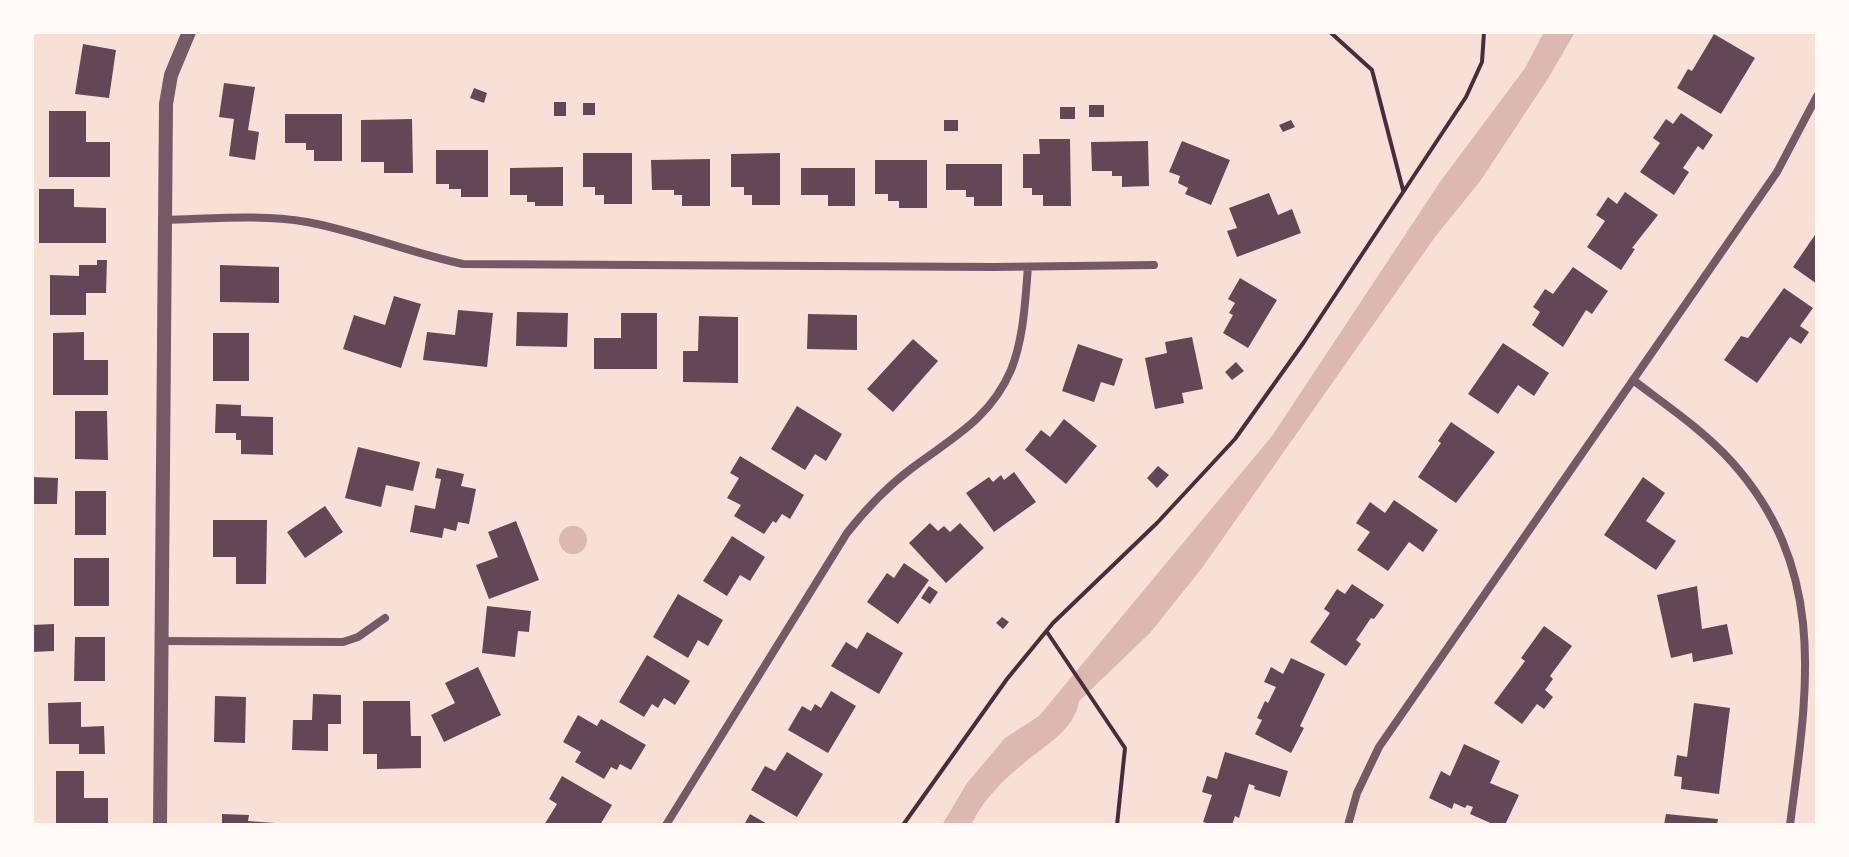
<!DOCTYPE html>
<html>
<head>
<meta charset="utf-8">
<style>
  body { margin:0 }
  #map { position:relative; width:1849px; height:857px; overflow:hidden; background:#f7e1d7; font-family:"Fira Sans",sans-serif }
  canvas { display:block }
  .frame { position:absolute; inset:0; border:34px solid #fffaf5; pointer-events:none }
</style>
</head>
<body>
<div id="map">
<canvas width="1849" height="857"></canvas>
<div class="frame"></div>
</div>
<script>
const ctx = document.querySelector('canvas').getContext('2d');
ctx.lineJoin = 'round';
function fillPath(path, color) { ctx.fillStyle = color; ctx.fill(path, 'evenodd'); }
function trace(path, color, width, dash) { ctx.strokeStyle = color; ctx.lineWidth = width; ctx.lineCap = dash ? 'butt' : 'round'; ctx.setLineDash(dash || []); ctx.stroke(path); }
fillPath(new Path2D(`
  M1544 32H1575L1549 77 1481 180 1435 237 1202 568 1150 633 1079 701C1075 730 1044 746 1023 764 1001 782 983 800 971 825H942L967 783 1005 738 1039 716 1272 436 1440 182 1525 68Z
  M559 540a14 14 0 1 1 28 0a14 14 0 1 1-28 0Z`), '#dcb8b0');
fillPath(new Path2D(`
  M1714 34 1755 58 1721 114 1677 88 1688 69 1692 71Z
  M83 44 116 50 109 98 75 94Z
  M224 83 255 87 248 130 259 132 255 160 229 156 234 119 219 117Z
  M474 88 487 93 484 103 470 98Z
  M554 102H566V116H554Z
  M583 103H595V115H583Z
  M1089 105H1104V117H1089Z
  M1060 107H1075V119H1060Z
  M49 111H86V142H110V177H49Z
  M1681 113 1713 135 1703 150 1698 146 1683 168 1689 172 1674 195 1640 172 1660 143 1653 138 1666 119 1673 124Z
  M285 114H342V161H314V150H306V143H285Z
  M412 119 413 173H384V162H361V120Z
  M944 120H958V131H944Z
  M1291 120 1295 127 1283 132 1279 125Z
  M1039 139H1070L1071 206H1043V195H1032V188H1023V154H1040Z
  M1148 141 1149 186 1122 187V176H1112V171H1092L1091 142Z
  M1182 141 1230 160 1211 205 1185 194 1188 188 1178 183 1180 176 1169 172Z
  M436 150H488V197H461V189H449V184H436Z
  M583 153H632V204H604V195H595V187H583Z
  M780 153V205H752V195H744V187H731V154Z
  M710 159V206H682V195H674V190H652L651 160Z
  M875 160H927V208H899V201H888V194H875Z
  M946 164H1002V206H974V197H966V190H946Z
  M563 167V206H535V202H527V195H510V168Z
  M801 168H855V206H828V195H801Z
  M39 189H74V207L106 208V243H39Z
  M1625 192 1658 215 1632 248 1635 249 1621 270 1587 247 1605 221 1596 215 1608 197 1617 204Z
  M1269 193 1278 215 1292 209 1301 233 1237 257 1227 231 1237 228 1229 208Z
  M1817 232V284L1793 267Z
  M97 260H107L106 293H86V315H50V275L79 276V265H97Z
  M220 265 279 267V303L220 302Z
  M1573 267 1608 291 1592 314 1586 310 1563 347 1532 325 1540 312 1533 307 1545 289 1553 294Z
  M1240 278 1277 300 1248 348 1223 333 1233 315 1229 313 1235 303 1228 299Z
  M1784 288 1813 308 1800 326 1809 332 1801 344 1790 337 1757 383 1724 360 1741 336 1748 338Z
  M394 296 421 304 401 368 343 349 354 315 385 325Z
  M458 310 493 313 487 367 423 360 427 332 455 335Z
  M517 312 568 313 567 347 516 346Z
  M621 313H657V369H594V338H621Z
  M808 314 857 315V350L807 349Z
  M699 316 738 317V383L683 382V351H698Z
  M84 332V360H108V395H53V333Z
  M213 333H249V381H213Z
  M1192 337 1203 389 1182 393 1184 403 1155 409 1145 358 1167 353 1165 342Z
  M913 339 938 361 893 412 867 389Z
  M1503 343 1549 373 1534 396 1518 385 1498 414 1468 394Z
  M1078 344 1123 359 1114 386 1101 382 1094 402 1062 391Z
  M1236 362 1244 371 1232 380 1225 372Z
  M216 404 241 405V416L273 417V455L241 454V440H236V433H215Z
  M797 406 842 434 826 461 815 454 805 470 771 449Z
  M75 411H107L108 460 75 459Z
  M1064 419 1097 446 1066 484 1025 450 1041 430 1050 437Z
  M1451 422 1495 452 1456 503 1418 477 1441 443 1438 441Z
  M358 447 420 462 413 491 386 485 381 507 345 498Z
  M740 456 804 495 790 519 782 514 776 523 773 521 764 534 734 516 741 505 727 498 739 478 730 473Z
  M1158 466 1169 475 1157 488 1147 478Z
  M437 468 464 474 461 486 476 489 469 524 458 522 456 531 444 528 442 538 410 532 415 505 435 509 441 479 435 478Z
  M1014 472 1036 502 994 532 966 493 989 477 993 482 1001 475 1004 480Z
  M32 477 58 478 57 504H32Z
  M1643 477 1665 493 1646 521 1676 541 1656 570 1604 535Z
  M75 491H106V535H75Z
  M1394 500 1438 530 1423 552 1409 542 1388 571 1357 550 1370 532 1356 523 1370 502 1385 513Z
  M325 506 343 532 305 558 287 532Z
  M213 520H267L266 584H236V557H213Z
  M516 521 539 580 489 599 476 565 498 557 488 532Z
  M930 523 938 531 944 526 950 532 960 523 984 548 946 583 909 543Z
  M732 536 765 557 750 581 740 575 727 596 703 581Z
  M74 558H109V606H74Z
  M904 563 929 580 898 624 867 602 887 573 894 578Z
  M1352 584 1384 605 1374 619 1371 618 1356 640 1361 644 1346 666 1310 642 1330 613 1324 609 1337 589 1345 594Z
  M929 586 938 592 930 604 921 598Z
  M1697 586 1702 629 1727 624 1733 654 1693 662 1692 653 1671 658 1657 595Z
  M678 594 723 620 708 646 698 640 688 658 653 637Z
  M487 606 531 611 529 632 518 631 515 657 482 653Z
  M1002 617 1009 622 1003 629 996 623Z
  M54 624V651L32 652V625Z
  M1544 626 1572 646 1550 676 1553 679 1545 690 1553 697 1544 709 1537 704 1522 724 1494 703 1525 661 1521 658Z
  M867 632 903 653 879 694 831 666 846 642 857 649Z
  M75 637H105V681H74Z
  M647 655 690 681 675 705 664 698 658 708 652 704 644 717 619 702Z
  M1291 658 1325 674 1300 726 1304 728 1291 753 1255 734 1262 720 1257 718 1265 701 1268 703 1276 687 1264 682 1271 667 1283 674Z
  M478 667 501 715 444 742 431 715 455 703 445 683Z
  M831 691 856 706 828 753 788 730 802 706 811 711 815 704 821 708Z
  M313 694 341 695V724H328V751L292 750 293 720H312Z
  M215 696 246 697 245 743 214 742Z
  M363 701H410L411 736H421V768L377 769V754H363Z
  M81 702V727L104 726 105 754H79V744H49L48 703Z
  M1694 703 1730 708 1719 794 1681 789 1682 777 1674 776 1677 755 1687 757Z
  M578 715 597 726 601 719 646 745 631 770 620 764 617 770 611 767 604 779 575 762 581 752 563 742Z
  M1464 744 1500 761 1490 783 1519 795 1505 825H1495L1470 814 1473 807 1467 805 1465 808 1454 803 1452 809 1429 798 1441 771 1450 776Z
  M787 752 823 774 797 817 751 790 765 766 775 771Z
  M1225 752 1288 771 1280 797 1254 789 1255 786 1249 784 1239 818 1235 816 1232 825H1213L1203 822 1212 795 1202 792 1207 776 1217 779Z
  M56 771H84V798H108V825H56Z
  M562 776 612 805 600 825H544L557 804 549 799Z
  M222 814 249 815 248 821 275 823V825H222Z
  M750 814 769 825H744Z
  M1666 814 1718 819 1717 825H1664Z`), '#644757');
trace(new Path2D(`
  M1330 32 1372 70 1403 190
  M1047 632 1125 748 1117 825
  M903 825 1007 679 1053 623 1157 523 1235 439 1304 342 1466 97 1482 62 1484 32`), '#4a2c40', 4);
trace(new Path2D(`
  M164 220C211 219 261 214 307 222 361 232 410 253 463 264L993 267 1154 265
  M1633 380C1667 406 1703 430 1731 461 1830 571 1807 692 1790 825
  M161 641 343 642 358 637 385 618
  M666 825 847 533C866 509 888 486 912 468 952 438 990 419 1011 370 1024 337 1025 302 1028 267
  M1348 825 1357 793 1379 747 1777 172 1817 96`), '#755966', 8);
trace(new Path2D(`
  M160 825 166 104 171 75 189 32`), '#755966', 14);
</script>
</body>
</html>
